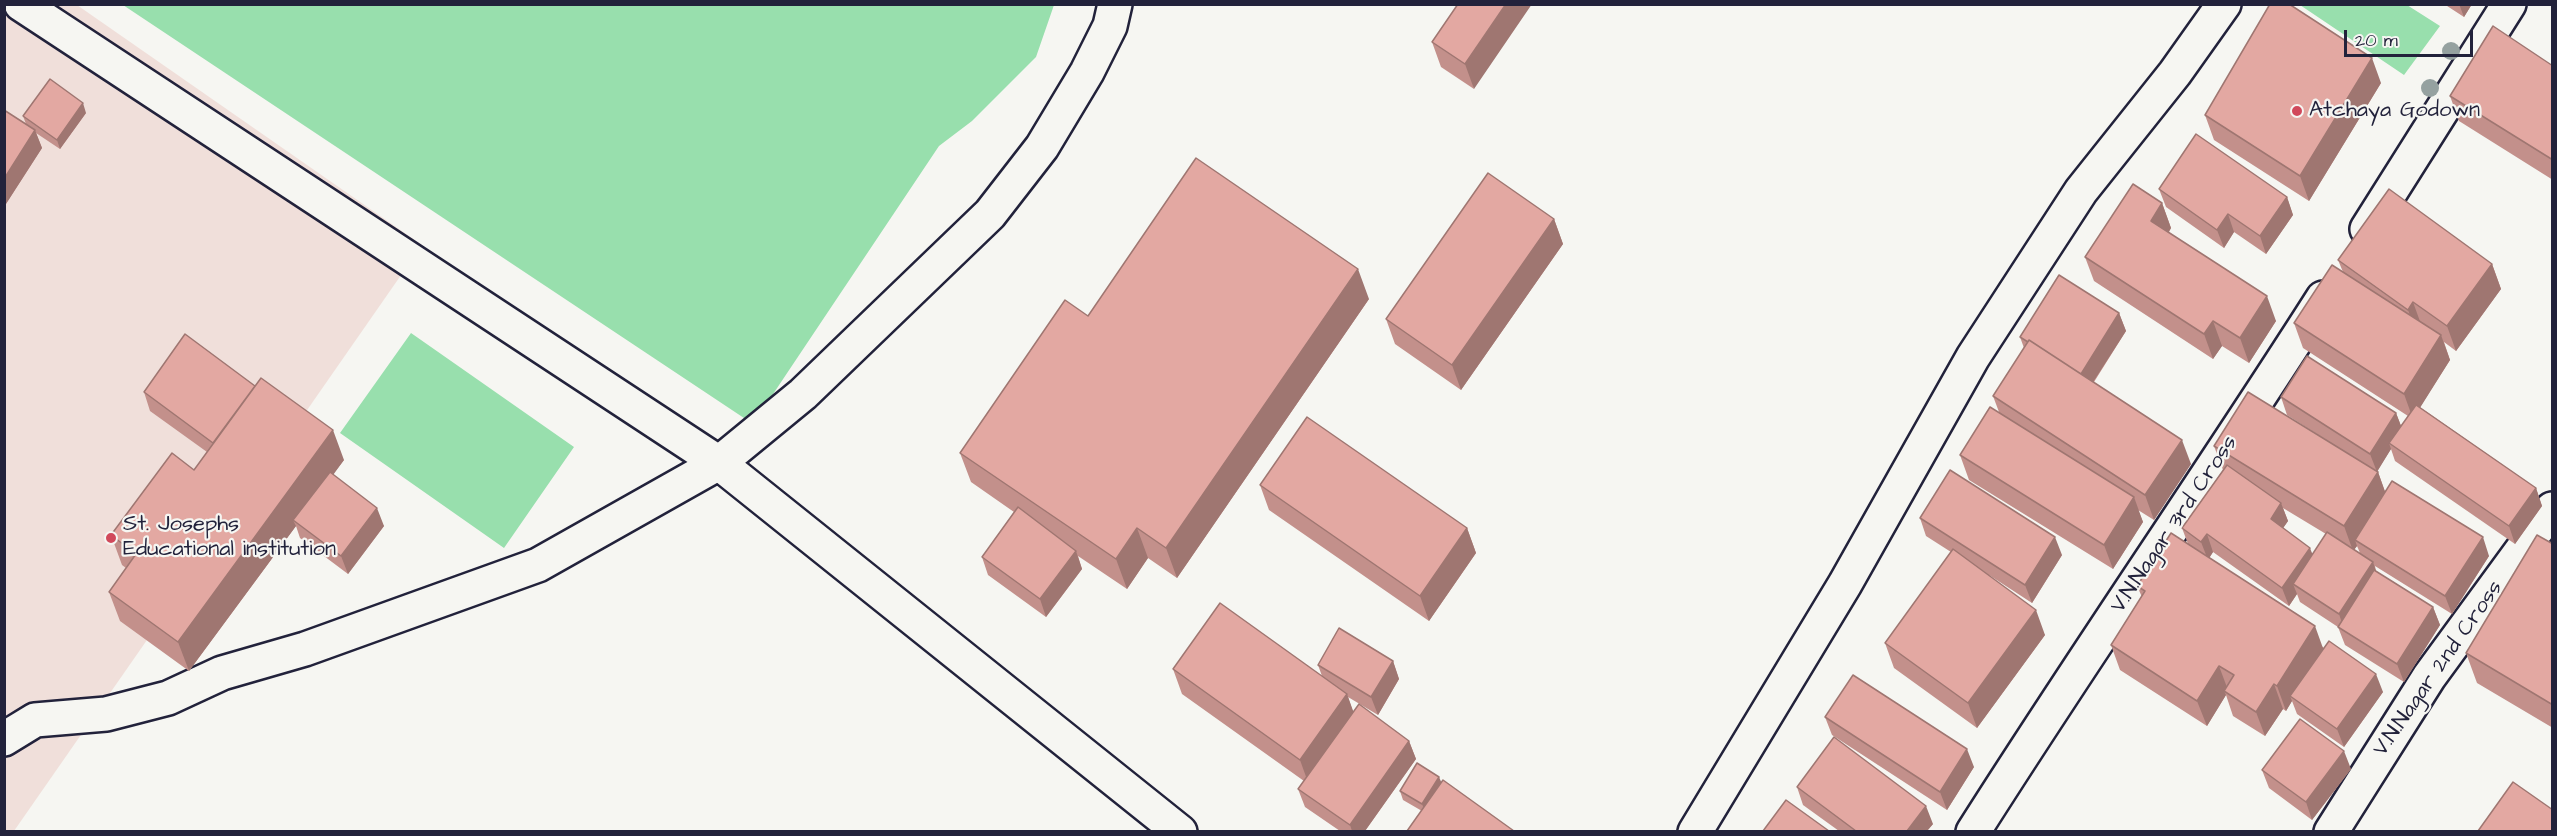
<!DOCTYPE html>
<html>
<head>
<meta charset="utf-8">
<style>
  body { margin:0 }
  #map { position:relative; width:2557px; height:836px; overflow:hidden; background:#f6f6f2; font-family:"Architects Daughter",sans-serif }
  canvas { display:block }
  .frame { position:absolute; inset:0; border:6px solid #22223b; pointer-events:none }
  .scale { position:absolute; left:2344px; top:30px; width:129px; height:27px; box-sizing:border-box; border:3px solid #22223b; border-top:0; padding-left:8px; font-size:18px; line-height:21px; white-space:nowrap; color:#22223b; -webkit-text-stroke:4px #f6f6f2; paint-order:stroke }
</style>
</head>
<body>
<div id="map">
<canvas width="2557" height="836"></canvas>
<div class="frame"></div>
<div class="scale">20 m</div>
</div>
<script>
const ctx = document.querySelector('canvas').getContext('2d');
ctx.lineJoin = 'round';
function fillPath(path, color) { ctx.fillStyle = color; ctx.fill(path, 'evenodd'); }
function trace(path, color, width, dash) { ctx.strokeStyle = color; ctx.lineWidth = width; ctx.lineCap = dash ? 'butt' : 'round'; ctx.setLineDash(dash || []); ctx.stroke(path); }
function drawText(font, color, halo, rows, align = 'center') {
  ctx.font = font + ' "Architects Daughter",sans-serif'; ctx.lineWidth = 4.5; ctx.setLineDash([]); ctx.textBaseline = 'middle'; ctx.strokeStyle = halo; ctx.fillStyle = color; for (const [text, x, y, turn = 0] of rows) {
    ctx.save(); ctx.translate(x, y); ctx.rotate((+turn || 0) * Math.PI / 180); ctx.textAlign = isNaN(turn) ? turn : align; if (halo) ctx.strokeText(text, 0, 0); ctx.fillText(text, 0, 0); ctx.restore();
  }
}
fillPath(new Path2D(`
  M5 5H77L422 245 14 831 5 832Z`), '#f0dfda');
fillPath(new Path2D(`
  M123 5H1054L1036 57 972 121 939 146 753 424Z
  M2300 5H2407L2440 26 2404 75Z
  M411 333 574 447 504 548 340 433Z`), '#98dfad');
const minor = new Path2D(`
  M21 4 719 463 1180 832
  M2367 229 2509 4
  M4 739 35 720 106 714 168 698 222 673 305 649 538 565 719 463 803 394 990 214 1042 147 1087 72 1110 26 1115 4
  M1695 832 1845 584 1973 357 2081 191 2175 73 2224 4
  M1973 832C2087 652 2209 477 2323 298
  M2331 832 2429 677 2552 509`);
trace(minor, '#22223b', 38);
trace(minor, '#f6f6f2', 33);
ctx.fillStyle = '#95a1a0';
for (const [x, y] of [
  [2451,51],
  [2430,88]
]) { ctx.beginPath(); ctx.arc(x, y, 9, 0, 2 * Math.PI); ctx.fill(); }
fillPath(new Path2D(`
  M1458 4 1474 89 1441 67 1432 42Z
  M2444 4H2472L2464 17Z
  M2553 66V180L2459 121 2450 96Z
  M2381 83 2309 201 2214 140 2205 115Z
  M4 110 26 124 23 116 86 113 60 149 36 133 42 148 4 207Z
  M2159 189 2287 197 2293 215 2266 254 2234 232 2224 248 2166 207Z
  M2162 203 2171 228 2169 232 2276 321 2249 363 2222 346 2213 359 2094 281 2085 257Z
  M1554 219 1563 244 1461 390 1395 344 1386 319Z
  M2338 260 2492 264 2501 289 2456 351 2444 342 2450 360 2420 407 2536 488 2542 506 2515 544 2395 461 2391 449 2377 471 2378 472 2385 492 2489 556 2452 614 2375 566 2376 571 2433 607 2440 625 2404 682 2345 645 2338 627 2300 602 2297 594 2289 606 2213 552 2209 558 2324 648 2383 692 2344 747 2297 714 2292 701 2286 711 2283 709 2265 736 2233 716 2226 695 2207 726 2120 670 2111 645 2142 597 2137 586 2188 544 2182 528 2223 470 2214 446 2334 445 2287 415 2281 397 2396 413 2401 426 2408 416 2303 348 2294 323 2343 272ZM2283 508 2326 534 2313 554 2283 528 2288 521ZM2357 546 2360 553 2354 550Z
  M1369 299 1177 578 1148 558 1127 589 1078 556 1082 569 1046 617 988 575 982 557 1014 512 971 482 960 453 1088 316Z
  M2119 313 2126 331 2094 382 2191 464 2154 520 2138 510 2143 522 2113 569 1969 480 1960 455 1999 412 1993 396 2024 348 2020 337Z
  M144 392 344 460 333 474 384 526 348 574 300 538 296 526 189 671 120 621 109 592 126 568 122 565 111 535 194 470 207 452 150 411Z
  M1260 485 1467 528 1476 553 1429 621 1269 510Z
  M1920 518 2062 555 2032 603 1989 575 2045 635 1977 728 1894 668 1885 643 1951 552 1926 536Z
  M2553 544V728L2477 683 2466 653Z
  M1393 661 1399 679 1378 715 1348 697 1353 712 1409 741 1416 759 1365 831H1340L1305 807 1298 789 1304 781 1182 694 1173 669 1322 676 1318 665Z
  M1825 717 1974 767 1947 810 1832 735Z
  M2351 769 2312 820 2269 788 2262 770Z
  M1441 783 1514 831H1407L1422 811 1403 800 1400 791Z
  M1797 787 1933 824 1927 831H1839L1803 805Z`), '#c3908b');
fillPath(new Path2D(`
  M1506 4H1532L1474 89 1465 64Z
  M2459 4H2472L2464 17Z
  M2372 58 2381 83 2309 201 2300 176Z
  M83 103 86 113 60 149 57 140Z
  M35 130 42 148 4 207V179Z
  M2287 197 2293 215 2266 254 2260 236Z
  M2162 203 2171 228 2160 246 2151 221Z
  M2228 214 2234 232 2224 248 2217 230Z
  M1554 219 1563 244 1461 390 1452 365Z
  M2492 264 2501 289 2456 351 2447 326Z
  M1358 269 1369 299 1177 578 1166 548Z
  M2267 296 2276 321 2249 363 2240 338Z
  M2413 302 2422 327 2417 335 2408 310Z
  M2119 313 2126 331 2086 393 2080 375Z
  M2213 321 2222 346 2213 359 2204 334Z
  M2441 335 2450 360 2413 419 2404 394Z
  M2396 413 2403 431 2389 443 2391 449 2377 472 2370 454Z
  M333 430 344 460 298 523 293 520 296 526 189 671 178 642Z
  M2182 440 2191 464 2154 520 2145 495Z
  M2378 472 2387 497 2355 540 2357 546 2353 551 2344 526Z
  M2536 488 2542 506 2515 544 2509 526Z
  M2134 497 2143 522 2113 569 2104 545Z
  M2281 503 2288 521 2277 537 2271 519Z
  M377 508 384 526 348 574 341 556Z
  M1137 528 1148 558 1127 589 1116 559Z
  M1467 528 1476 553 1429 621 1420 596Z
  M2207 534 2213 552 2208 560 2201 542Z
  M2055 537 2062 555 2032 603 2025 585Z
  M2483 537 2489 556 2452 614 2445 596Z
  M2310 548 2317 566 2293 584 2297 594 2289 606 2282 588Z
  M1076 551 1082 569 1046 617 1040 599Z
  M2373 562 2379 580 2345 632 2339 614Z
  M2433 607 2440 625 2404 682 2397 664Z
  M2036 610 2045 635 1977 728 1968 703Z
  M2315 626 2324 651 2290 696 2292 701 2286 711 2277 686Z
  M1393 661 1399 679 1378 715 1371 697Z
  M2219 666 2228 690 2224 691 2226 695 2207 726 2197 701Z
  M2376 674 2383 692 2344 747 2337 729Z
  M2274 684 2283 709 2265 736 2256 712Z
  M1347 694 1356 719 1309 785 1300 760Z
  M1409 741 1416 759 1365 831H1352L1350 825Z
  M1967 749 1974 767 1947 810 1940 792Z
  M2344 751 2351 769 2312 820 2306 802Z
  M1439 777 1443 786 1426 814 1422 804Z
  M1926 806 1933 824 1927 831H1907Z`), '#9f7671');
const building = new Path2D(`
  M1458 4H1506L1465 64 1432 42Z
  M2270 4H2289L2372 58 2300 176 2205 115Z
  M2493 26 2553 66V160L2450 96Z
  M50 79 83 103 57 140 23 116Z
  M4 110 35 130 4 179Z
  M2196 134 2287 197 2260 236 2228 214 2217 230 2159 189Z
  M1196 158 1358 269 1166 548 1137 528 1116 559 960 453 1065 300 1088 316Z
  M1488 173 1554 219 1452 365 1386 319Z
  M2133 184 2162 203 2151 221 2267 296 2240 338 2213 321 2204 334 2085 257Z
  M2389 189 2492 264 2447 326 2413 302 2408 310 2338 260Z
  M2332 265 2441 335 2404 394 2294 323Z
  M2059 275 2119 313 2081 374 2029 340 2028 342 2020 337Z
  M185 334 255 386 213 443 144 392Z
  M2029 340 2182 440 2145 495 1993 396Z
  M2307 356 2396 413 2370 454 2281 397Z
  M261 378 333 430 178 642 109 592 136 554 111 535 172 453 194 470Z
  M2248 392 2378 472 2344 526 2214 446Z
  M2416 405 2536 488 2509 526 2389 443Z
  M1990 407 2134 497 2104 545 1960 455Z
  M1307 417 1467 528 1420 596 1260 485Z
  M2227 465 2281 503 2271 519 2310 548 2282 588 2207 534 2201 542 2182 528Z
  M1950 470 2055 537 2025 585 1920 518Z
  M330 472 377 508 341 556 293 520Z
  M2392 481 2483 537 2445 596 2355 540Z
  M1018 507 1076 551 1040 599 982 557Z
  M2327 532 2373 562 2339 614 2293 584Z
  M2171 533 2315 626 2277 686 2274 684 2256 712 2224 691 2234 675 2219 666 2197 701 2111 645 2145 591 2137 586Z
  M2537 535 2553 544V705L2466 653Z
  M1953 549 2036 610 1968 703 1885 643Z
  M2374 570 2433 607 2397 664 2338 627Z
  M1220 603 1347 694 1300 760 1173 669Z
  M1339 628 1393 661 1371 697 1318 665Z
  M2329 641 2376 674 2337 729 2290 696Z
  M1853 675 1967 749 1940 792 1825 717Z
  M1359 704 1409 741 1350 825 1298 789Z
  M2300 719 2344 751 2306 802 2262 770Z
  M1834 737 1926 806 1907 831H1856L1797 787Z
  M1417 763 1439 777 1422 804 1400 791Z
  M1443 780 1514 831H1407Z
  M2513 782 2553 810V831H2478Z
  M1786 800 1829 831H1763Z`);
fillPath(building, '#e3a8a2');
trace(building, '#9f7671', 1.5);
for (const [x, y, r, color] of [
  [2297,111,6,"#d1495b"],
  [111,538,6,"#d1495b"]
]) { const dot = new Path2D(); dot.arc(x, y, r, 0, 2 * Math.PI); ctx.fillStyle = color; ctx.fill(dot); trace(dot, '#f6f6f2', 2); }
drawText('22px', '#22223b', '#f6f6f2', [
  ["Atchaya Godown",2309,111],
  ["St. Josephs",123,525],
  ["Educational institution",123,550]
], 'left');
drawText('22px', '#22223b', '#f6f6f2', [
  ["V.N.Nagar 3rd Cross",2175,525,-56],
  ["V.N.Nagar 2nd Cross",2439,669,-55]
]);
</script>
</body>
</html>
